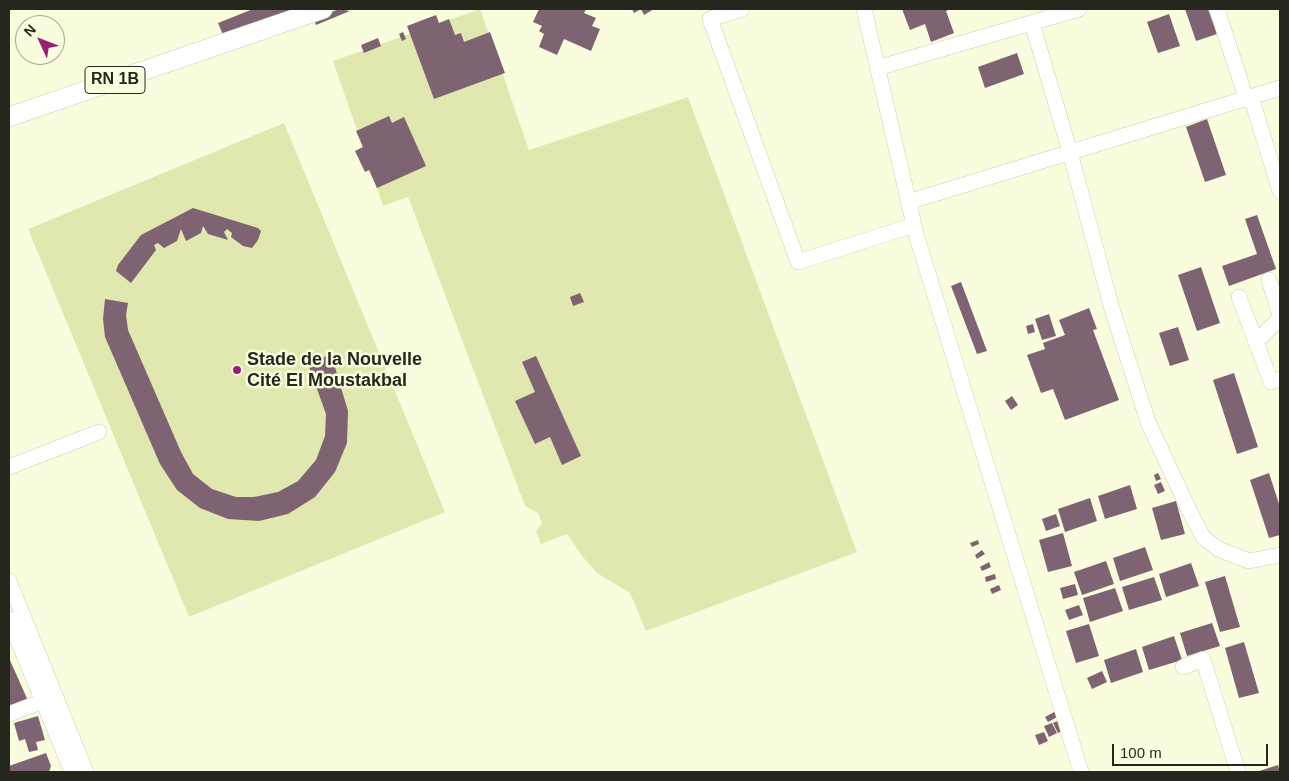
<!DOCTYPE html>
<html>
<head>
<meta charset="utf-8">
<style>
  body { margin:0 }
  #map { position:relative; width:1289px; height:781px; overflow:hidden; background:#f9fdde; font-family:Helvetica,sans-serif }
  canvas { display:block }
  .frame { position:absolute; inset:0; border:10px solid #26271c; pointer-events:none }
  .north { position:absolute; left:15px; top:15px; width:50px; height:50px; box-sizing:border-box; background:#f9fdde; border:1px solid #a5a790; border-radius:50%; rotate:313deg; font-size:14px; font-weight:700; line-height:20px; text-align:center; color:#26271c }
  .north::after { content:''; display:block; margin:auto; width:18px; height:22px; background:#991c75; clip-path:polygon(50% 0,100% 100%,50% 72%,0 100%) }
  .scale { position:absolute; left:1112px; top:744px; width:156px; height:22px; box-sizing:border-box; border:2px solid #26271c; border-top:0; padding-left:6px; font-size:15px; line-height:18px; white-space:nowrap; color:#26271c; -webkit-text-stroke:4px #f9fdde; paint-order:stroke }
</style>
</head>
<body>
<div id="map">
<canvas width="1289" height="781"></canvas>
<div class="frame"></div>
<div class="north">N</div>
<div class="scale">100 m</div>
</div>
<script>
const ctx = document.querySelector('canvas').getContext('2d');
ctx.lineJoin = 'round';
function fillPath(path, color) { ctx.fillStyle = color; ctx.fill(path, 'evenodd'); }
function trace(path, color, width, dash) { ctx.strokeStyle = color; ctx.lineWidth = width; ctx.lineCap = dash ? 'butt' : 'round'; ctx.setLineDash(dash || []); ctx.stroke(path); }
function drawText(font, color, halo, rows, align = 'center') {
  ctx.font = font + ' Helvetica,sans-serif'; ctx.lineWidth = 5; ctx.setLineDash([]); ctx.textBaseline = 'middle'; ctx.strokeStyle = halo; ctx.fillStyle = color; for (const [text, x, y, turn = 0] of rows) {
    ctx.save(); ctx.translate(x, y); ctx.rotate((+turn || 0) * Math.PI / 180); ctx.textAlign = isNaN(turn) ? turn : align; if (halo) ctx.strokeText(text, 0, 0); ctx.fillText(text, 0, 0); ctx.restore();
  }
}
fillPath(new Path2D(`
  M480 9 529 150 688 97 857 552 646 631 630 593 597 573 582 556 567 534 541 544 536 531 542 523 538 513 525 506 408 197 383 206 333 61Z
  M284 123 445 512 189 617 28 229Z`), '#e1e8af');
fillPath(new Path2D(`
  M253 9H314L316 18 339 9 350 11 316 25 313 17 295 25 292 30 288 28 227 44 218 23Z
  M539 9H586L584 13 596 18 592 26 600 29 591 51 564 39 557 55 539 47 544 34 539 31 542 26 533 22Z
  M632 9H654L644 15 641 9 634 13Z
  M902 9H951L946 11 954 33 931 42 925 24 910 30Z
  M1185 9H1208L1217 34 1196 41Z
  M1169 14 1180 46 1158 53 1147 22Z
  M436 15 439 23 449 19 455 35 461 33 464 42 490 32 505 73 434 99 407 26Z
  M403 32 406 39 402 41 399 34Z
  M378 38 381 46 364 53 361 45Z
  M1017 53 1024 74 985 88 978 67Z
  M389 116 392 123 404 117 426 166 377 188 369 170 365 172 355 151 363 147 356 131Z
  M1207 119 1226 175 1205 182 1186 127Z
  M193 208 258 228 261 231 258 240 252 248 243 246 231 237 232 233 227 229 224 232 228 240 208 234 203 226 201 233 186 241 181 229 177 241 164 248 158 243 154 245 156 250 131 283 116 271 118 265 141 235Z
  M1257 215 1276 269 1229 286 1222 266 1257 254 1245 219Z
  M1201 267 1220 323 1197 331 1178 275Z
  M961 282 987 351 977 354 951 286Z
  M580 293 584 302 573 306 570 297Z
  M105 299 128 303 126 315 128 330 181 452 193 474 212 489 236 497H254L278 492 298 481 316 460 325 436 326 414 308 364 331 354 348 411 347 443 335 472 315 497 288 514 259 521 228 519 200 508 177 490 160 464 105 337 103 319Z
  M1089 308 1097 329 1093 330 1119 400 1065 420 1053 389 1041 393 1027 355 1045 349 1043 343 1065 335 1059 320Z
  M1049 314 1056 336 1042 340 1035 319Z
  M1033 324 1035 332 1028 334 1026 326Z
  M1178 327 1189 360 1170 366 1159 333Z
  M536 356 581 456 562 465 550 437 535 444 515 401 535 392 522 362Z
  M1234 373 1258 447 1237 454 1213 380Z
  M1012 396 1018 405 1011 410 1005 401Z
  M1158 473 1161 479 1156 481 1154 475Z
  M1269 473 1280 507V535L1269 538 1250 480Z
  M1161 482 1165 491 1158 494 1154 485Z
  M1130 485 1137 509 1105 519 1098 496Z
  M1090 498 1097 521 1065 532 1058 509Z
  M1176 501 1185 534 1161 540 1152 508Z
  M1056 514 1060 526 1046 531 1042 519Z
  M1063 533 1072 566 1048 572 1039 540Z
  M978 540 979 544 972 547 970 543Z
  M1145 547 1153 570 1120 581 1113 558Z
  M982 550 985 554 977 559 975 555Z
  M1106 561 1114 584 1082 595 1074 572Z
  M989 562 991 567 982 571 980 567Z
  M1191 563 1199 586 1166 597 1159 574Z
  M995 574 996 579 986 582 985 577Z
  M1225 576 1240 627 1220 632 1205 582Z
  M1154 577 1162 600 1129 610 1122 587Z
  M1075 584 1078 595 1063 599 1060 588Z
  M999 585 1001 590 992 594 990 589Z
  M1115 588 1123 611 1090 622 1083 598Z
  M1079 605 1083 615 1069 620 1065 610Z
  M1212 623 1220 646 1187 656 1180 633Z
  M1089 624 1099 656 1076 663 1066 631Z
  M1174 636 1182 660 1149 670 1142 647Z
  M1244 642 1259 693 1239 698 1225 648Z
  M1136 649 1143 672 1111 683 1104 660Z
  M9 658 29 703 9 711Z
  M1102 671 1107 682 1092 689 1087 678Z
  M1056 711 1059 716 1048 722 1045 717Z
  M38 716 45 740 36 742 38 750 29 752 25 739 19 741 14 723Z
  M1062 719 1066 729 1058 733 1053 723Z
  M1052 723 1057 733 1049 737 1044 726Z
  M1044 732 1048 741 1039 745 1035 735Z
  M46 753 51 766 49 772H9V766Z
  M1278 765 1280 772H1256Z`), '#7e6373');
const minor = new Path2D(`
  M742 9 710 19 798 262 914 225
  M864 9 916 234 1081 772
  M1217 9 1246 98
  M1032 23 1070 152 1112 309 1148 422 1190 512 1203 537 1218 549 1249 561 1280 555
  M877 68 1079 9
  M1251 97 1280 191
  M908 202 1280 88
  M1269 280 1280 315
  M1239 297 1271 382 1280 379
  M1256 342 1280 318
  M9 467 99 432
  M9 581 86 772
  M9 619 72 772
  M1183 667 1203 659 1238 772
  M9 714 43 701`);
const major = new Path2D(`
  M9 117 323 9`);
trace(minor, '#caceb0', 16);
trace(major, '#caceb0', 20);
trace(minor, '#fff', 15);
trace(major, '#fff', 19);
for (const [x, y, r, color] of [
  [237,370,5,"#991c75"]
]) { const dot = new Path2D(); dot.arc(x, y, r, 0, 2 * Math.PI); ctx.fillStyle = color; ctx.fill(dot); trace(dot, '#f9fdde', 2); }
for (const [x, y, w] of [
  [115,80,60]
]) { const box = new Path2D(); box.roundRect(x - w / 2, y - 13.5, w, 27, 4); ctx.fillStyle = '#f9fdde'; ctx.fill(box); trace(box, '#26271c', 1); }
drawText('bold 16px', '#26271c', null, [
  ["RN 1B",115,80]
]);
drawText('bold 18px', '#26271c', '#f9fdde', [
  ["Stade de la Nouvelle",247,360],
  ["Cité El Moustakbal",247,381]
], 'left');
</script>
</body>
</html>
